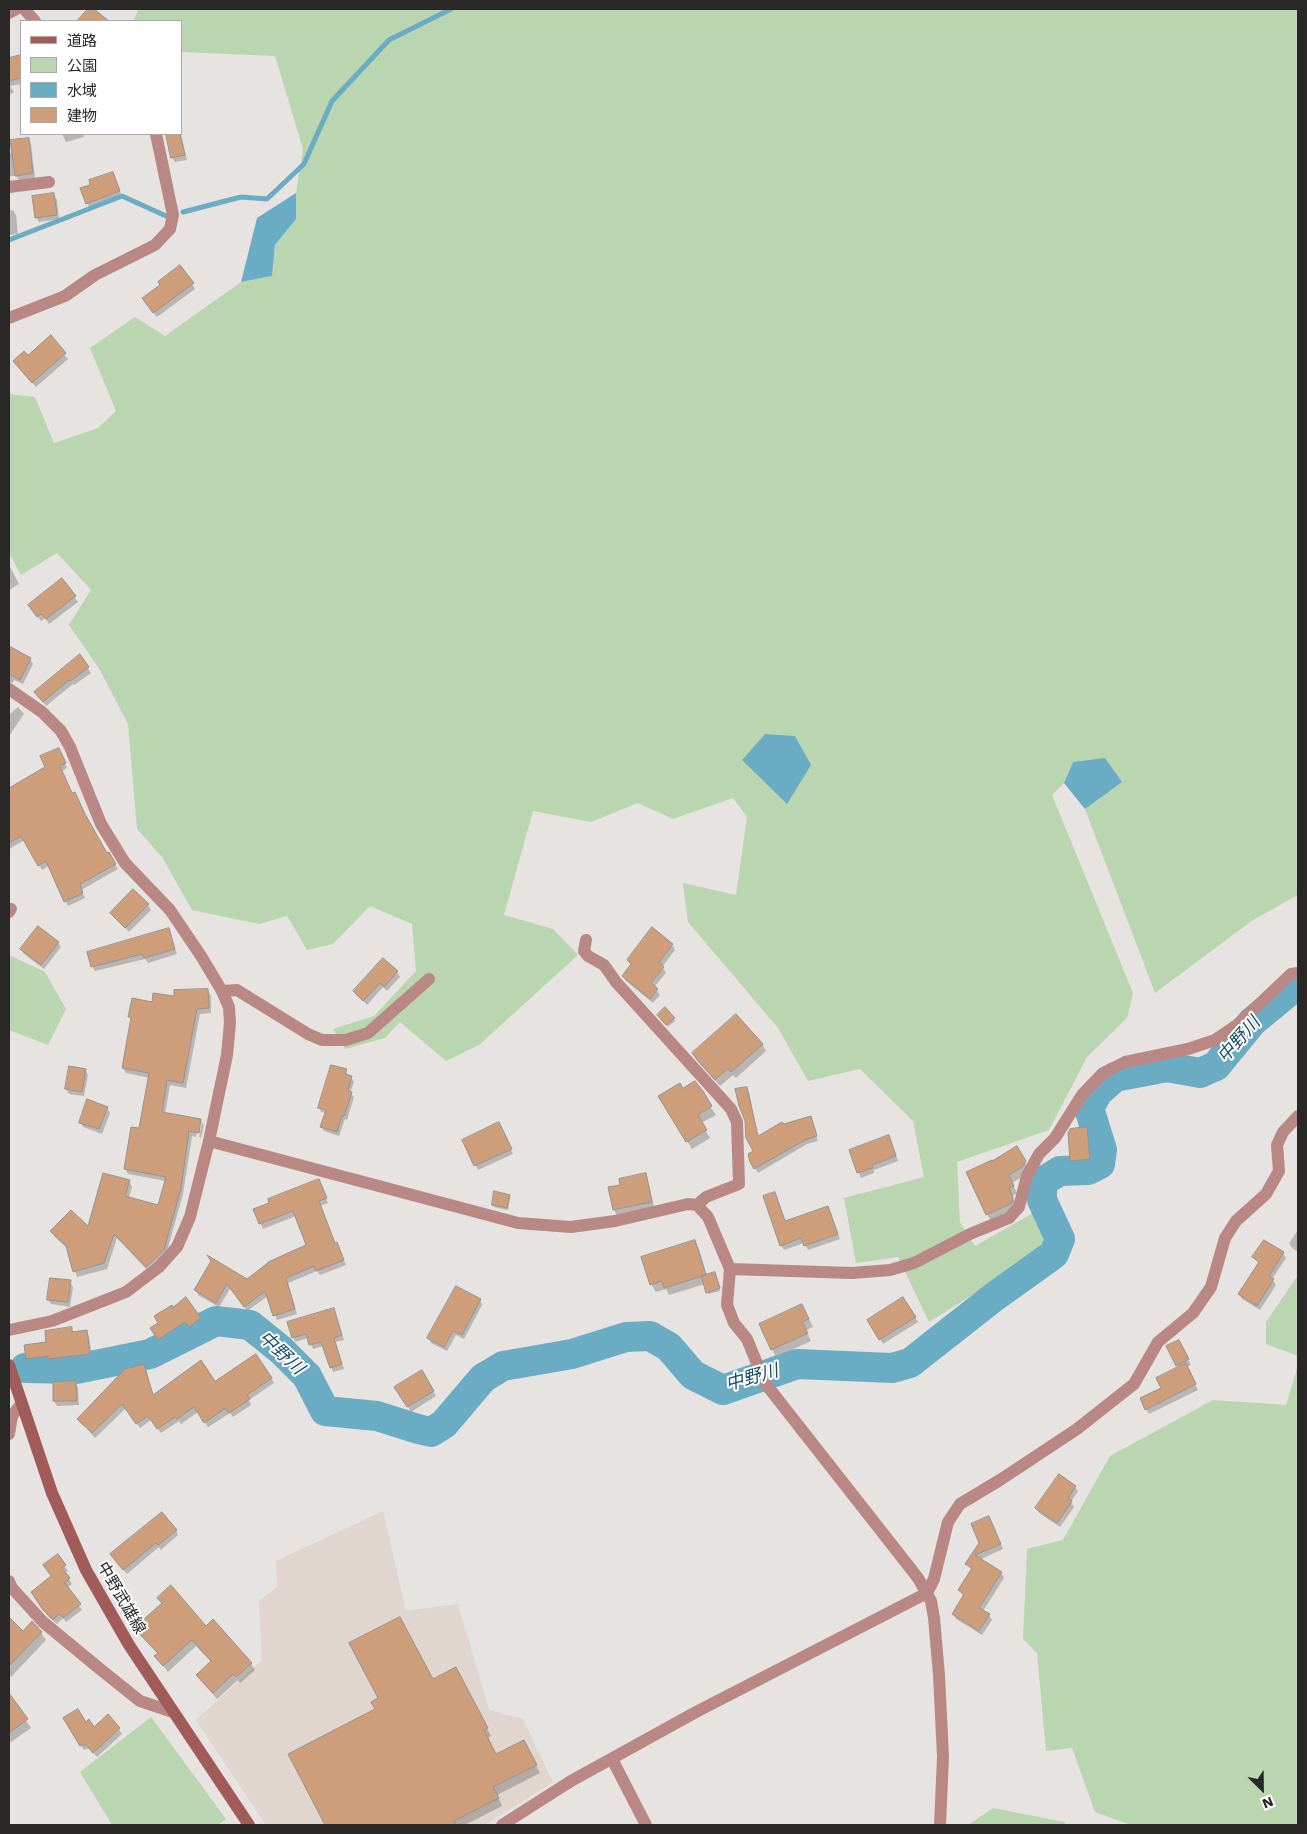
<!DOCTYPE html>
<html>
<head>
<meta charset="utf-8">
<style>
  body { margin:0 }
  #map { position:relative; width:1307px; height:1834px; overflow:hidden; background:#e6e3e0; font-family:"Work Sans","Noto Sans JP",sans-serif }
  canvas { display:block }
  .frame { position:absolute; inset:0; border:10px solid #292827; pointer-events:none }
  .legend { position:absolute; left:20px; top:20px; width:162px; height:115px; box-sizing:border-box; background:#fff; border:1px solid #a9a9a9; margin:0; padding:6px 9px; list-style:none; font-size:15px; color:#292827 }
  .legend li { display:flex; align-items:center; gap:10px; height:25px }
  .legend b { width:25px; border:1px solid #a9a9a9 }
  .north { position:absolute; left:1237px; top:1764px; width:50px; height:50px; -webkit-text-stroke:4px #fff; paint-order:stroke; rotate:157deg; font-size:14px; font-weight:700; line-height:20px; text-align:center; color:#292827 }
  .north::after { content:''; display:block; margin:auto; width:18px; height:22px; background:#292827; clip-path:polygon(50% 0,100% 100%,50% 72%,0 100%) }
</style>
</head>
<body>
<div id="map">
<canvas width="1307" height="1834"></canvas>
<div class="frame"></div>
<ul class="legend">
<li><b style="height:6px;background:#a15b58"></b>道路</li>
<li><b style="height:14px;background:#bad6b0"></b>公園</li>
<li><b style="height:14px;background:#6bacc5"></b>水域</li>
<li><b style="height:14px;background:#ce9d7a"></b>建物</li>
</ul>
<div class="north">N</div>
</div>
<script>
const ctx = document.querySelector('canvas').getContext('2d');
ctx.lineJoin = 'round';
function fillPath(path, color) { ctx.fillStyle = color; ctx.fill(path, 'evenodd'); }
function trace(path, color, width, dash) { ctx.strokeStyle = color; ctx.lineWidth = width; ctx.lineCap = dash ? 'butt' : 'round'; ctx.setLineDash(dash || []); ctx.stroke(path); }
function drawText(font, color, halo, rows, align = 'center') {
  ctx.font = font + ' "Work Sans","Noto Sans JP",sans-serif'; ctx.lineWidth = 4; ctx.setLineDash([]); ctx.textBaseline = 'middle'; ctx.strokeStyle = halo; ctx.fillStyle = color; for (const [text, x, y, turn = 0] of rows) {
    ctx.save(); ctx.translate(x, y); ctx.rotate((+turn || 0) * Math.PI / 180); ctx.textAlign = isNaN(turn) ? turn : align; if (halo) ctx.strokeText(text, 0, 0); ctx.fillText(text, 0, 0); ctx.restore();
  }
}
fillPath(new Path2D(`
  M383 1511 406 1611 458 1604 489 1710 523 1719 553 1782 485 1825H266L196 1720 262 1660 259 1601 277 1587 276 1561Z`), '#e0d5cf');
fillPath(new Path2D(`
  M139 9H1298V895L1253 920 1155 993 1085 809 1121 781 1073 762 1064 783 1052 795 1133 993 1127 1018 1087 1057 1049 1130 957 1162 960 1222 975 1246 1042 1208 1052 1245 929 1322 898 1257 856 1263 844 1198 924 1177 913 1121 860 1069 808 1081 778 1028 688 922 683 883 736 895 747 817 733 798 673 819 638 803 591 822 533 811 504 915 553 929 578 955 479 1045 446 1061 400 1022 385 1038 345 1049 333 1029 374 1016 416 971 412 924 370 906 333 944 307 950 287 916 259 924 192 910 162 857 137 829 128 724 100 670 69 625 91 590 57 553 21 575 9 553V394L35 397 54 443 98 428 116 411 90 348 135 317 165 336 241 282 272 276 275 245 296 219V193L303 149 275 56 181 52V21H133Z
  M11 956 45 972 66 1009 48 1045 9 1030V960Z
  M1298 1275V1356L1266 1344V1322Z
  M1298 1365V1825H1131L1095 1812 1072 1748 1046 1751 1037 1653 1023 1639 1027 1549 1063 1540 1110 1456 1213 1400 1286 1405Z
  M151 1717 226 1819 218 1825H112L80 1772Z
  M993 1808 1065 1822V1825H968Z`), '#bad6b0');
fillPath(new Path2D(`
  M296 193V219L275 245 272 276 241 282 257 218Z
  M765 734 795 736 811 765 787 804 742 760Z
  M1105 758 1122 782 1085 809 1064 783 1073 762Z`), '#6bacc5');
fillPath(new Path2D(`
  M21 57V84L10 86 14 92 9 95V60Z
  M62 134H83L84 137 66 142Z
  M167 134H181L187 160 175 162 172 158Z
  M28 139 31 144 35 178 19 180 16 176H9V154L13 153Z
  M115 178 122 197 90 208 87 203 92 185Z
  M54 195 57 200 59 219 39 222 36 217Z
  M13 210 16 215 18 234 9 235V211Z
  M192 284 195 289 157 317 146 303Z
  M50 337 68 359 36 387 17 366Z
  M9 565 19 584 9 590Z
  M62 580 78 602 49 624 45 618 41 621 32 610Z
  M9 647 30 659 33 664 23 684 14 680 12 683 9 682Z
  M80 656 91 673 74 685 73 684 46 706 39 697Z
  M18 707 24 714 9 736V715Z
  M61 754 67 768 62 771 72 795 106 855 108 853 118 869 81 890 85 898 68 906 50 865 42 870 25 840 9 849V789L46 768Z
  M148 905 151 910 129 932 111 913Z
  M168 929 177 954 148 963 145 959 95 971 92 966Z
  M653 929 672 945 675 950 662 967 666 973 654 987 660 995 653 1003 626 981 623 976 631 966 628 960Z
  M58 943 61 947 44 969 24 954 21 949Z
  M397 972 400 977 387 991 383 987 367 1005 354 991Z
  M208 990 211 996V1013L200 1014 186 1088 170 1085 165 1114 200 1120 204 1125 201 1138 199 1137 202 1123H199L196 1137 192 1136 183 1194 166 1255 149 1272 117 1238 107 1269 77 1277 68 1249 55 1237 52 1232 89 1228 129 1181 132 1187 129 1198 159 1207 166 1181 128 1174 125 1169 140 1130 150 1078 126 1073 123 1068 132 1020 130 1017 153 1003Z
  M660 1017 674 1019 675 1021 668 1027Z
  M762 1044 766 1051 736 1078 733 1075 720 1086 697 1061 693 1054Z
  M85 1070 88 1075 84 1096 69 1094 66 1089Z
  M346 1070 348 1076 351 1077 354 1082 350 1093 354 1097 347 1120 345 1119 339 1136 324 1131 322 1127 326 1113 321 1112 319 1107Z
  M694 1083 716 1115 701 1123 710 1138 692 1149 660 1097 682 1090Z
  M746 1088 749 1092 758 1137 783 1126 810 1117 818 1141 807 1144 758 1173 751 1161 754 1152 746 1121Z
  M107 1108 110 1113 102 1134 83 1127 80 1122Z
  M1086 1128 1089 1133 1092 1164 1075 1166 1072 1161 1069 1134Z
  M502 1129 513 1154 478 1170 464 1141Z
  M891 1141 898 1161 874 1170V1173L861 1178 850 1151Z
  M1017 1148 1029 1169 1026 1175 1012 1183 1017 1193 1012 1196 1017 1205 1015 1211 991 1222 968 1172Z
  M645 1175 648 1180 654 1207 617 1215 614 1210 609 1188 622 1186Z
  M321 1186 328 1203 320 1206 335 1244 339 1249 346 1265 320 1275 317 1271 288 1283 297 1314 277 1320 268 1296 247 1311 231 1287 219 1307 198 1295 196 1290 247 1280 308 1246 296 1216 263 1229 255 1210Z
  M495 1193 509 1196 510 1198 508 1210 494 1207 493 1205Z
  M775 1193 786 1222 828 1208 840 1239 808 1250 804 1243 784 1250 781 1245Z
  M1298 1230V1252L1292 1248 1289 1243Z
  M694 1241 699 1249 707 1276H716L720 1291 708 1294 705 1284 669 1295 666 1289 656 1292 651 1284Z
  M1283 1253 1286 1258 1272 1279 1276 1285 1260 1310 1242 1299 1239 1294 1259 1264 1254 1257Z
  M70 1282 73 1287 70 1307 51 1304 48 1299Z
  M186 1299 203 1324 192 1331 189 1326 161 1344 152 1328 159 1323 173 1308Z
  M903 1299 918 1322 883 1344 868 1320Z
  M480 1300 482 1305 464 1339 456 1335 447 1351 431 1343 429 1338Z
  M802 1305 813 1327 806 1330 811 1341 776 1357 772 1349Z
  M333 1309 344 1340 335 1342 344 1369 333 1372 324 1346 313 1349 308 1338 295 1342 288 1323Z
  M71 1328 74 1333 87 1331 89 1336 92 1358 52 1363 51 1360 30 1363 27 1358Z
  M1181 1346 1191 1365 1186 1367 1198 1390 1149 1414 1146 1409 1179 1368 1168 1347Z
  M144 1365 154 1396 215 1383 271 1378 274 1383 249 1400 251 1405 233 1417 230 1413 208 1427 198 1412 181 1424 179 1421 161 1433 151 1420 140 1428 126 1408 95 1438 79 1419Z
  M422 1372 436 1396 411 1412 396 1388Z
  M76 1383 78 1388 79 1405 57 1406 54 1401Z
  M1075 1487 1078 1491 1071 1502 1074 1507 1060 1527 1039 1513 1036 1508Z
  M991 1522 1003 1549 979 1560 1001 1573 1004 1578 983 1611 989 1615 992 1620 982 1635 956 1619 953 1614 964 1597 959 1590 972 1570 967 1564Z
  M176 1530 178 1535 161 1550 159 1547 127 1574 114 1559Z
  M57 1556 68 1571 65 1573 72 1584 67 1588 82 1610 66 1622 63 1618 57 1624 47 1615 35 1597 53 1577Z
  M158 1598 251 1663 255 1670 240 1683 238 1680 217 1699 201 1681 197 1675 211 1662 196 1646 168 1672 156 1656 158 1654 140 1635 136 1628 162 1604Z
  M14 1623 23 1632 41 1633 46 1640 11 1677 9 1675V1628Z
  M460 1676 491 1736 488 1738 496 1756 523 1741 540 1773 497 1795 502 1806 465 1825H327L290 1755 433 1680Z
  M11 1699 31 1728 11 1742 9 1740V1700Z
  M65 1719 86 1724 94 1729H119L122 1734 97 1757 89 1748 84 1750Z`), '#0003');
trace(new Path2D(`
  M183 212 241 197 267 199 304 164 332 101 389 40 451 9
  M9 240 122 196 166 216`), '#6bacc5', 5);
trace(new Path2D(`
  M25 1368 76 1369 150 1354 216 1321 250 1325 281 1350 307 1376 325 1411 377 1416 418 1429 431 1432 444 1424 483 1378 503 1366 572 1354 626 1337 650 1336 669 1347 693 1375 723 1390 797 1364 892 1368 910 1363 994 1297 1054 1254 1060 1239 1042 1200V1182L1060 1171 1088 1170 1100 1164 1102 1150 1089 1108 1098 1092 1115 1077 1167 1067 1200 1073 1216 1066 1252 1022 1298 984`), '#6bacc5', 30);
const building = new Path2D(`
  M88 9H94L109 21H77Z
  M21 55V78L9 81V58Z
  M166 134H180L185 155 171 158Z
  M29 138 33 173 15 176 10 140Z
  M113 172 120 191 86 204 80 188 90 185 89 180Z
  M54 193 57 215 35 218 32 196Z
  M180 265 194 283 153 313 142 298 160 285 158 282Z
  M51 335 66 353 32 383 13 361 24 351 28 355Z
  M62 578 76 596 46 619 41 614 37 617 28 605Z
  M9 646 31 658 20 680 9 674Z
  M80 654 89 667 70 681 69 680 43 702 34 692Z
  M59 748 66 763 60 766 72 793 75 792 85 814 107 853 109 852 116 864 80 884 83 893 64 902 46 861 38 866 21 836 9 843V788L45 767 40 756Z
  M133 889 149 904 125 928 110 913Z
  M38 926 59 942 41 965 20 949Z
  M652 927 673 944 659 962 664 967 651 983 658 989 650 999 622 976 631 964 627 960Z
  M169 928 175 949 144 958 142 954 91 967 87 952Z
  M383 958 398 971 384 987 380 983 363 1001 353 991Z
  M208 989 209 1008 197 1009 183 1083 167 1080 162 1112 201 1119 199 1133 189 1131 181 1188 164 1250 146 1267 114 1234 104 1263 73 1272 66 1246 50 1231 71 1210 88 1226 103 1173 130 1180 125 1196 158 1205 166 1177 124 1169 131 1127 139 1128 149 1073 122 1068 131 1017H128L132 998 152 1002 153 993 174 996V990Z
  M665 1007 675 1018 666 1025 657 1015Z
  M736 1014 763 1044 731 1072 728 1068 715 1080 692 1053Z
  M331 1065 347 1069 345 1074 352 1076 348 1091 352 1092 344 1116H342L337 1132 320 1127 326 1110 318 1108Z
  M69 1066 86 1069 82 1092 65 1089Z
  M695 1081 703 1091 712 1106 698 1115 707 1130 686 1142 658 1096 680 1083 683 1088Z
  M747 1087 758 1136 782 1122 784 1124 811 1116 817 1136 805 1140 754 1169 750 1162 748 1154 753 1151 746 1138 745 1121 739 1106 735 1089Z
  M87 1099 108 1107 99 1129 79 1123Z
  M499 1122 512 1149 474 1166 462 1140Z
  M1087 1127 1090 1159 1070 1161 1068 1133 1070 1129Z
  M889 1135 896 1156 872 1165 873 1168 857 1173 849 1150Z
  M1017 1146 1026 1161 1022 1167 1009 1175 1014 1186 1009 1188 1013 1197 1012 1203 986 1215 966 1172 992 1160V1161Z
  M646 1173 652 1202 613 1210 608 1187 620 1185 619 1179Z
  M319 1179 327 1198 319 1201 335 1243 337 1242 344 1260 316 1271 314 1266 286 1278 295 1309 273 1316 265 1291 244 1307 227 1284 216 1303 194 1290 211 1261 207 1255 247 1279 268 1263V1262L306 1245 293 1211 259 1224 253 1209 269 1203 268 1199Z
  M494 1191 510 1195 507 1208 492 1205Z
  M775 1192 785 1221 828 1206 838 1234 804 1246 801 1238 780 1246 763 1196Z
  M695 1240 706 1275 664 1288 662 1281 650 1285 641 1257Z
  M1264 1240 1284 1252 1269 1276 1274 1279 1257 1306 1238 1294 1259 1262 1252 1257Z
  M715 1272 720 1288 706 1293 701 1276Z
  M50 1278 71 1280 68 1302 47 1300Z
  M456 1286 481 1299 462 1335 453 1331 444 1347 427 1338Z
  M186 1297 201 1318 189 1327 185 1322 158 1340 150 1328 158 1323 154 1316 172 1305 173 1307Z
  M903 1297 916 1317 879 1340 867 1320Z
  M802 1304 809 1319 802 1322 808 1333 771 1350 759 1324Z
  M334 1308 342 1335 334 1338 342 1364 330 1368 321 1342 309 1345 306 1334 292 1338 287 1322Z
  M72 1327V1332L87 1330 90 1354 48 1359V1356L26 1359 24 1345 46 1342 45 1331Z
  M1179 1340 1189 1359 1176 1366 1166 1346Z
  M256 1354 272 1378 247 1395 250 1399 229 1413 226 1408 204 1423 194 1407 177 1419 175 1417 157 1429 148 1416 136 1424 122 1404 92 1433 77 1419 125 1369 144 1364 153 1395 201 1360 215 1381Z
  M1186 1363 1196 1384 1145 1410 1140 1398 1161 1388 1156 1378Z
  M422 1370 434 1391 407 1407 394 1387Z
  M76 1381 77 1401H53V1382Z
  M1059 1474 1076 1486 1068 1498 1072 1501 1057 1523 1035 1508Z
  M162 1512 177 1530 158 1545 156 1543 123 1570 110 1554Z
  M989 1516 1001 1544 975 1555 1002 1572 979 1608 990 1614 979 1631 952 1614 964 1594 958 1590 972 1568 965 1564 979 1543 971 1524Z
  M58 1554 66 1565 62 1568 70 1578 65 1583 81 1604 63 1618 59 1614 53 1620 43 1610 31 1592 51 1576 43 1565Z
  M171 1585 206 1626 213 1619 252 1663 236 1677 233 1674 213 1693 196 1675 211 1661 192 1640 163 1666 154 1656 158 1653 134 1628 162 1603 157 1598Z
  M9 1617 23 1631 32 1621 42 1632 9 1666Z
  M400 1617 433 1679 456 1667 488 1728 484 1730 496 1754 524 1740 537 1765 493 1787 499 1798 454 1821 456 1825H325L288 1754 375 1709 371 1702 378 1698 349 1643Z
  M9 1693 28 1719 9 1733Z
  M78 1709 86 1722 89 1719 94 1727 108 1714 120 1728 93 1753 85 1744 80 1746 63 1718Z`);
fillPath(building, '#ce9d7a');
trace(building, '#959290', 1);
trace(new Path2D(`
  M24 9 35 21
  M9 13 16 9
  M9 187 49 182
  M9 318 65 296 95 275 155 245 170 229 173 215 156 134
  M9 689 42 712 61 731 70 747 101 824 125 863 170 910 201 956 222 991 229 1007 230 1023 227 1055 209 1141 190 1217 177 1247 159 1267 126 1292 52 1321 9 1330
  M9 912 11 909
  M586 940 584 951 588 956 604 965 616 982 731 1109 737 1122 739 1184 706 1197 697 1205
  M222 991 237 990 308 1034 322 1040H346L368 1033 429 979
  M209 1141 518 1223 571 1227 615 1221 688 1204 697 1205 708 1217 730 1269 727 1305 734 1323 747 1339 765 1383 918 1578 931 1601 934 1618 939 1675 943 1757 940 1825
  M730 1269 852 1273 890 1270 914 1263 970 1234 1009 1218 1019 1207 1027 1176 1039 1154 1055 1138 1082 1095 1103 1073 1125 1062 1188 1049 1215 1040 1237 1025 1291 974 1298 973
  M9 1434 12 1416 21 1404
  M9 1581 12 1588 43 1622 100 1669 140 1701 173 1712
  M612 1759 646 1825
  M502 1825 571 1781 696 1712 927 1593 934 1579 948 1522 960 1504 1000 1480 1077 1429 1134 1384 1158 1342 1193 1313 1211 1287 1225 1238 1236 1221 1266 1194 1279 1171 1277 1145 1283 1132 1298 1116`), '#b98885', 12);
trace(new Path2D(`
  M9 1365 52 1493 86 1570 129 1645 249 1825`), '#a15b58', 12);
drawText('16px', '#292827', '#fff', [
  ["中野武雄線",121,1598,60]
]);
drawText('italic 18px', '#194f61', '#fff', [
  ["中野川",1239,1040,-49],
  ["中野川",281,1353,43],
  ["中野川",752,1378,-16]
]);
</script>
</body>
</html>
